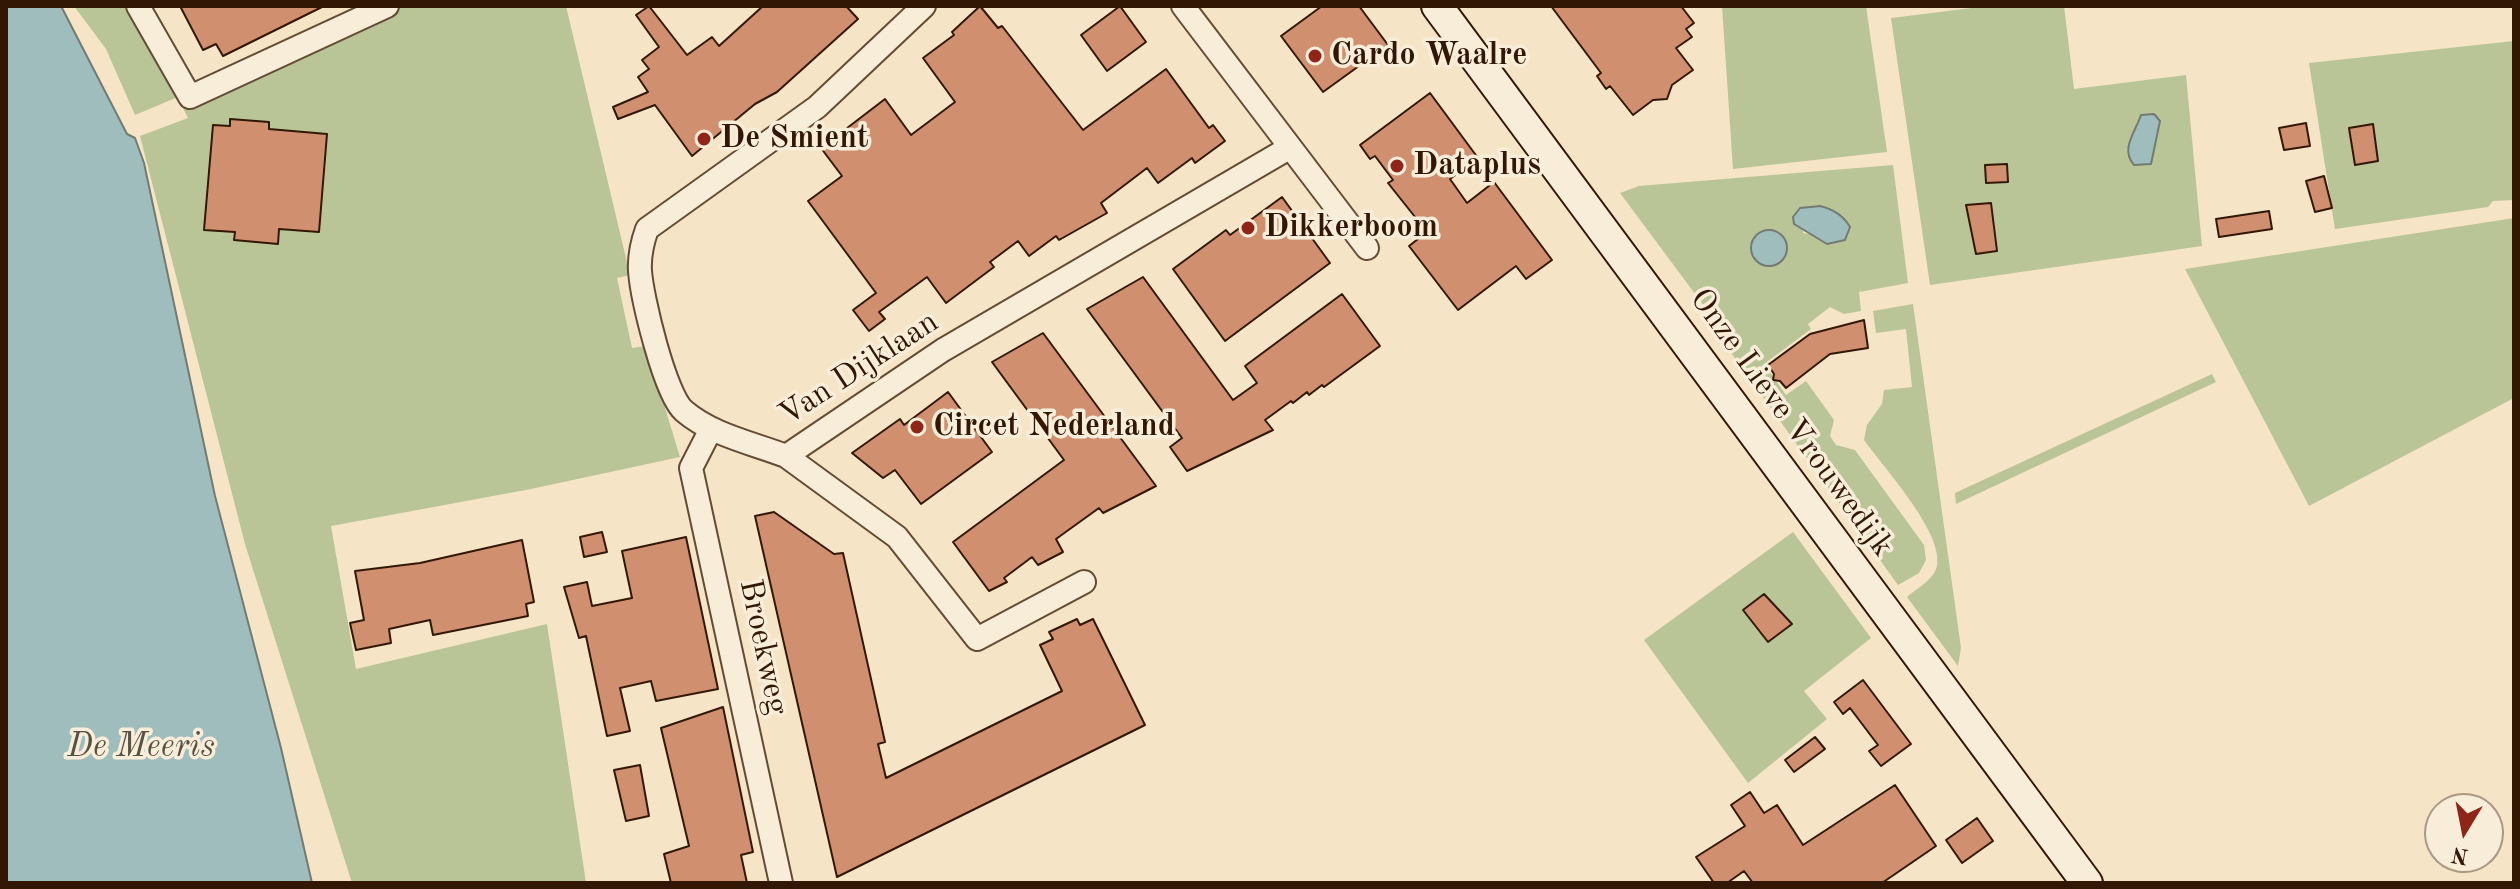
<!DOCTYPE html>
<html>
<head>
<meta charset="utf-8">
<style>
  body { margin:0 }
  #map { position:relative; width:2520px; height:889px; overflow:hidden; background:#f5e4c5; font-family:"Old Standard TT",serif }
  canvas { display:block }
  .frame { position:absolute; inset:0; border:8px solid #321804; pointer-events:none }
  .north { position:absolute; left:2424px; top:793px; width:80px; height:80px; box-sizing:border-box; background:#f8edd9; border:2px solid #a99884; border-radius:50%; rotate:190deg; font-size:22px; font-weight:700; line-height:32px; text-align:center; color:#321804 }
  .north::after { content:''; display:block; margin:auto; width:28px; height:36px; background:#8f2418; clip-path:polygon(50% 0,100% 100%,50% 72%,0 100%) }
</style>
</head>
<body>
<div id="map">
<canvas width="2520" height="889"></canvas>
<div class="frame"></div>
<div class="north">N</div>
</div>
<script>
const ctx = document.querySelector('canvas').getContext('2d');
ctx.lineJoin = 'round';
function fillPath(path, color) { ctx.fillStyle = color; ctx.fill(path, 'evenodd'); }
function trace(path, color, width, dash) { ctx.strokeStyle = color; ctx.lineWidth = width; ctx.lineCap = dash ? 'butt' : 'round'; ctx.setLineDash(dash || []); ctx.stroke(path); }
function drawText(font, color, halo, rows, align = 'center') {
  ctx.font = font + ' "Old Standard TT",serif'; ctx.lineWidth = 7; ctx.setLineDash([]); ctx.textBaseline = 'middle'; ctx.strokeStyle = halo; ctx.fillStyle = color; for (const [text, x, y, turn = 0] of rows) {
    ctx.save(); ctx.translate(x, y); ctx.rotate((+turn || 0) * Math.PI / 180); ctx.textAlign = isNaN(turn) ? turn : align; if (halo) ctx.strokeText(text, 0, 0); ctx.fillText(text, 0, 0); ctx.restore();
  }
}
fillPath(new Path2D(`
  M74 6H131L178 97 135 115 106 49Z
  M404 6H566L630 275 617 278 632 348 646 346 680 457 531 489 331 526 356 669 547 624 586 883H352L245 544 140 136 188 118 183 108Z
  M1722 6H1866L1887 152 1733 169Z
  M1988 6H2064L2074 89 2186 75 2202 246 1930 285 1891 18Z
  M2514 41V200L2493 201 2488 207 2335 229 2309 63Z
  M1893 165 1908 283 1859 292 1861 311 1844 314 1830 307 1808 324 1811 329 1764 364 1786 395 1806 381 1834 420 1830 436 1836 445 1855 450 1924 545 1926 560 1919 573 1898 585 1724 343 1733 336 1717 315 1710 314 1620 193 1639 186ZM1820 206 1827 244 1816 235 1803 233 1804 207Z
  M2514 218V398L2309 506 2185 269Z
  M1913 304 1961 648 1958 666 1907 597C1917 588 1934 580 1937 566 1944 533 1884 468 1864 440L1867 425 1882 404 1884 390 1912 387 1906 329 1876 333 1873 311Z
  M2212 374 2216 382 1956 504 1955 493Z
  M1793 532 1871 638 1804 691 1827 719 1748 783 1644 640Z`), '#b9c597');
const water = new Path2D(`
  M6 6H61L127 134 135 138 144 163 215 496 281 748 312 883H6Z
  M2154 114 2160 121 2151 164 2134 165C2120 149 2135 133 2141 115Z
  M1820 206C1833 209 1843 215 1850 227L1845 240 1827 244 1794 224 1793 217 1800 208Z
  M1751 248a18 18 0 1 1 36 0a18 18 0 1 1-36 0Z`);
fillPath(water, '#9ebdbc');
trace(water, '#737b72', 2);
const building = new Path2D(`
  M180 6H324L223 56 216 44 203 50Z
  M649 6 687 55 712 37 719 46 763 6H846L858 19 777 92 755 104 692 156 655 105 618 119 613 107 648 92 638 77 649 69 642 60 659 47 636 15Z
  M980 6 998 28 1002 26 1083 130 1166 69 1209 128 1213 125 1225 141 1195 163 1192 158 1158 183 1147 168 1101 203 1107 213 1059 240 1056 236 1029 256 1018 241 990 262 994 267 946 303 927 277 879 312 885 319 869 331 853 310 876 293 808 201 842 176 821 148 885 99 911 135 955 102 923 58 954 35 952 32Z
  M1120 6 1146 42 1107 71 1081 35Z
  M1322 6H1359L1388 45 1323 92 1281 36Z
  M1551 6H1681L1694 23 1686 29 1692 37 1676 48 1693 70 1672 85 1667 99 1653 100 1633 115 1610 86 1606 89 1597 76 1601 73Z
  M1430 93 1478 158 1450 179 1467 203 1494 182 1552 260 1526 279 1516 266 1458 310 1409 246 1427 232 1388 183 1393 180 1375 156 1370 159 1360 145Z
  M230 119 269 122V129L327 134 319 232 279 229 278 244 234 240 235 232 204 230 213 125 230 126Z
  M2306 123 2310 146 2284 150 2279 128Z
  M2373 124 2378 161 2355 165 2349 128Z
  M2007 164 2008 182 1986 183 1985 165Z
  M2324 176 2332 208 2315 212 2306 181Z
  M1282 197 1330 263 1225 341 1173 269 1226 230 1230 235Z
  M1991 203 1997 251 1976 254 1966 205Z
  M2269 211 2272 229 2219 237 2216 219Z
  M1143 277 1233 400 1257 383 1245 366 1342 294 1380 346 1324 387 1322 385 1309 395 1307 392 1293 403 1291 401 1265 420 1273 430 1187 471 1170 447 1182 438 1087 309Z
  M1864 320 1868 348 1830 354 1786 388 1780 381 1773 380 1774 374 1768 365 1810 334Z
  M1043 333 1156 486 1103 513 1099 508 1056 539 1063 552 1038 565 1032 557 1004 578 1007 582 989 591 953 542 1064 460 992 362Z
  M948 392 992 452 921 504 895 470 883 478 852 453 900 419 904 425Z
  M774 512 834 554 843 553 885 742 878 744 886 778 1062 691 1040 645 1053 639 1049 632 1077 619 1080 625 1093 619 1145 725 837 877 755 516Z
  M602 532 607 552 584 557 580 537Z
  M686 537 718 689 656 701 651 681 620 688 630 731 607 736 586 636 579 638 564 587 587 582 592 606 632 598 622 551Z
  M522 540 534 602 526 604 528 616 433 635 430 620 389 629 391 643 356 650 350 623 364 620 355 571 420 563Z
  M1764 594 1792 624 1768 642 1743 610Z
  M1863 680 1911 744 1881 766 1869 751 1878 745 1850 708 1843 714 1834 702Z
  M723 707 753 852 741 855 747 883H671L664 854 689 846 661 728Z
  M1815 737 1825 749 1794 772 1785 760Z
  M640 765 649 816 626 821 614 770Z
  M1895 785 1936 846 1882 883H1753L1744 871 1727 883H1714L1696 857 1745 826 1731 805 1750 792 1764 813 1777 805 1803 845Z
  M1977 818 1993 841 1962 863 1946 840Z`);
fillPath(building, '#d09070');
trace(building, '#321804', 2);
const street = new Path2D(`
  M138 6 190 97 387 6
  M924 6 817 107 647 229C642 243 639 255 640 271 642 298 665 395 684 411 712 435 752 443 786 456L943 350 1289 148
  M1183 6 1367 248
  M711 429 691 468 781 883
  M786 456 897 537 977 639 1084 582`);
const secondary = new Path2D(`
  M1437 6 2087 883`);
trace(street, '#634b34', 26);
trace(secondary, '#321804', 34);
trace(street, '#f8edd9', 22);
trace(secondary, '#f8edd9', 30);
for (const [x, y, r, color] of [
  [1315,56,8,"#8f2418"],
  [704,139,8,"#8f2418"],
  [1397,166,8,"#8f2418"],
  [1248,228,8,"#8f2418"],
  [917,427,8,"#8f2418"]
]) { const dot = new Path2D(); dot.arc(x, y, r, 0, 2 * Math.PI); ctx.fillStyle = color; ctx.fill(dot); trace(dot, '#f8edd9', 3); }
drawText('bold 32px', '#321804', '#f8edd9', [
  ["Cardo Waalre",1331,56],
  ["De Smient",720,139],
  ["Dataplus",1413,166],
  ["Dikkerboom",1264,228],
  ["Circet Nederland",933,427]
], 'left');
drawText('32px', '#321804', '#f8edd9', [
  ["Van Dijklaan",859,369,-33],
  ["Onze Lieve Vrouwedijk",1791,423,54],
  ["Broekweg",763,647,78]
]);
drawText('italic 34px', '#585244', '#f8edd9', [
  ["De Meeris",141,747]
]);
</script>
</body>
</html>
